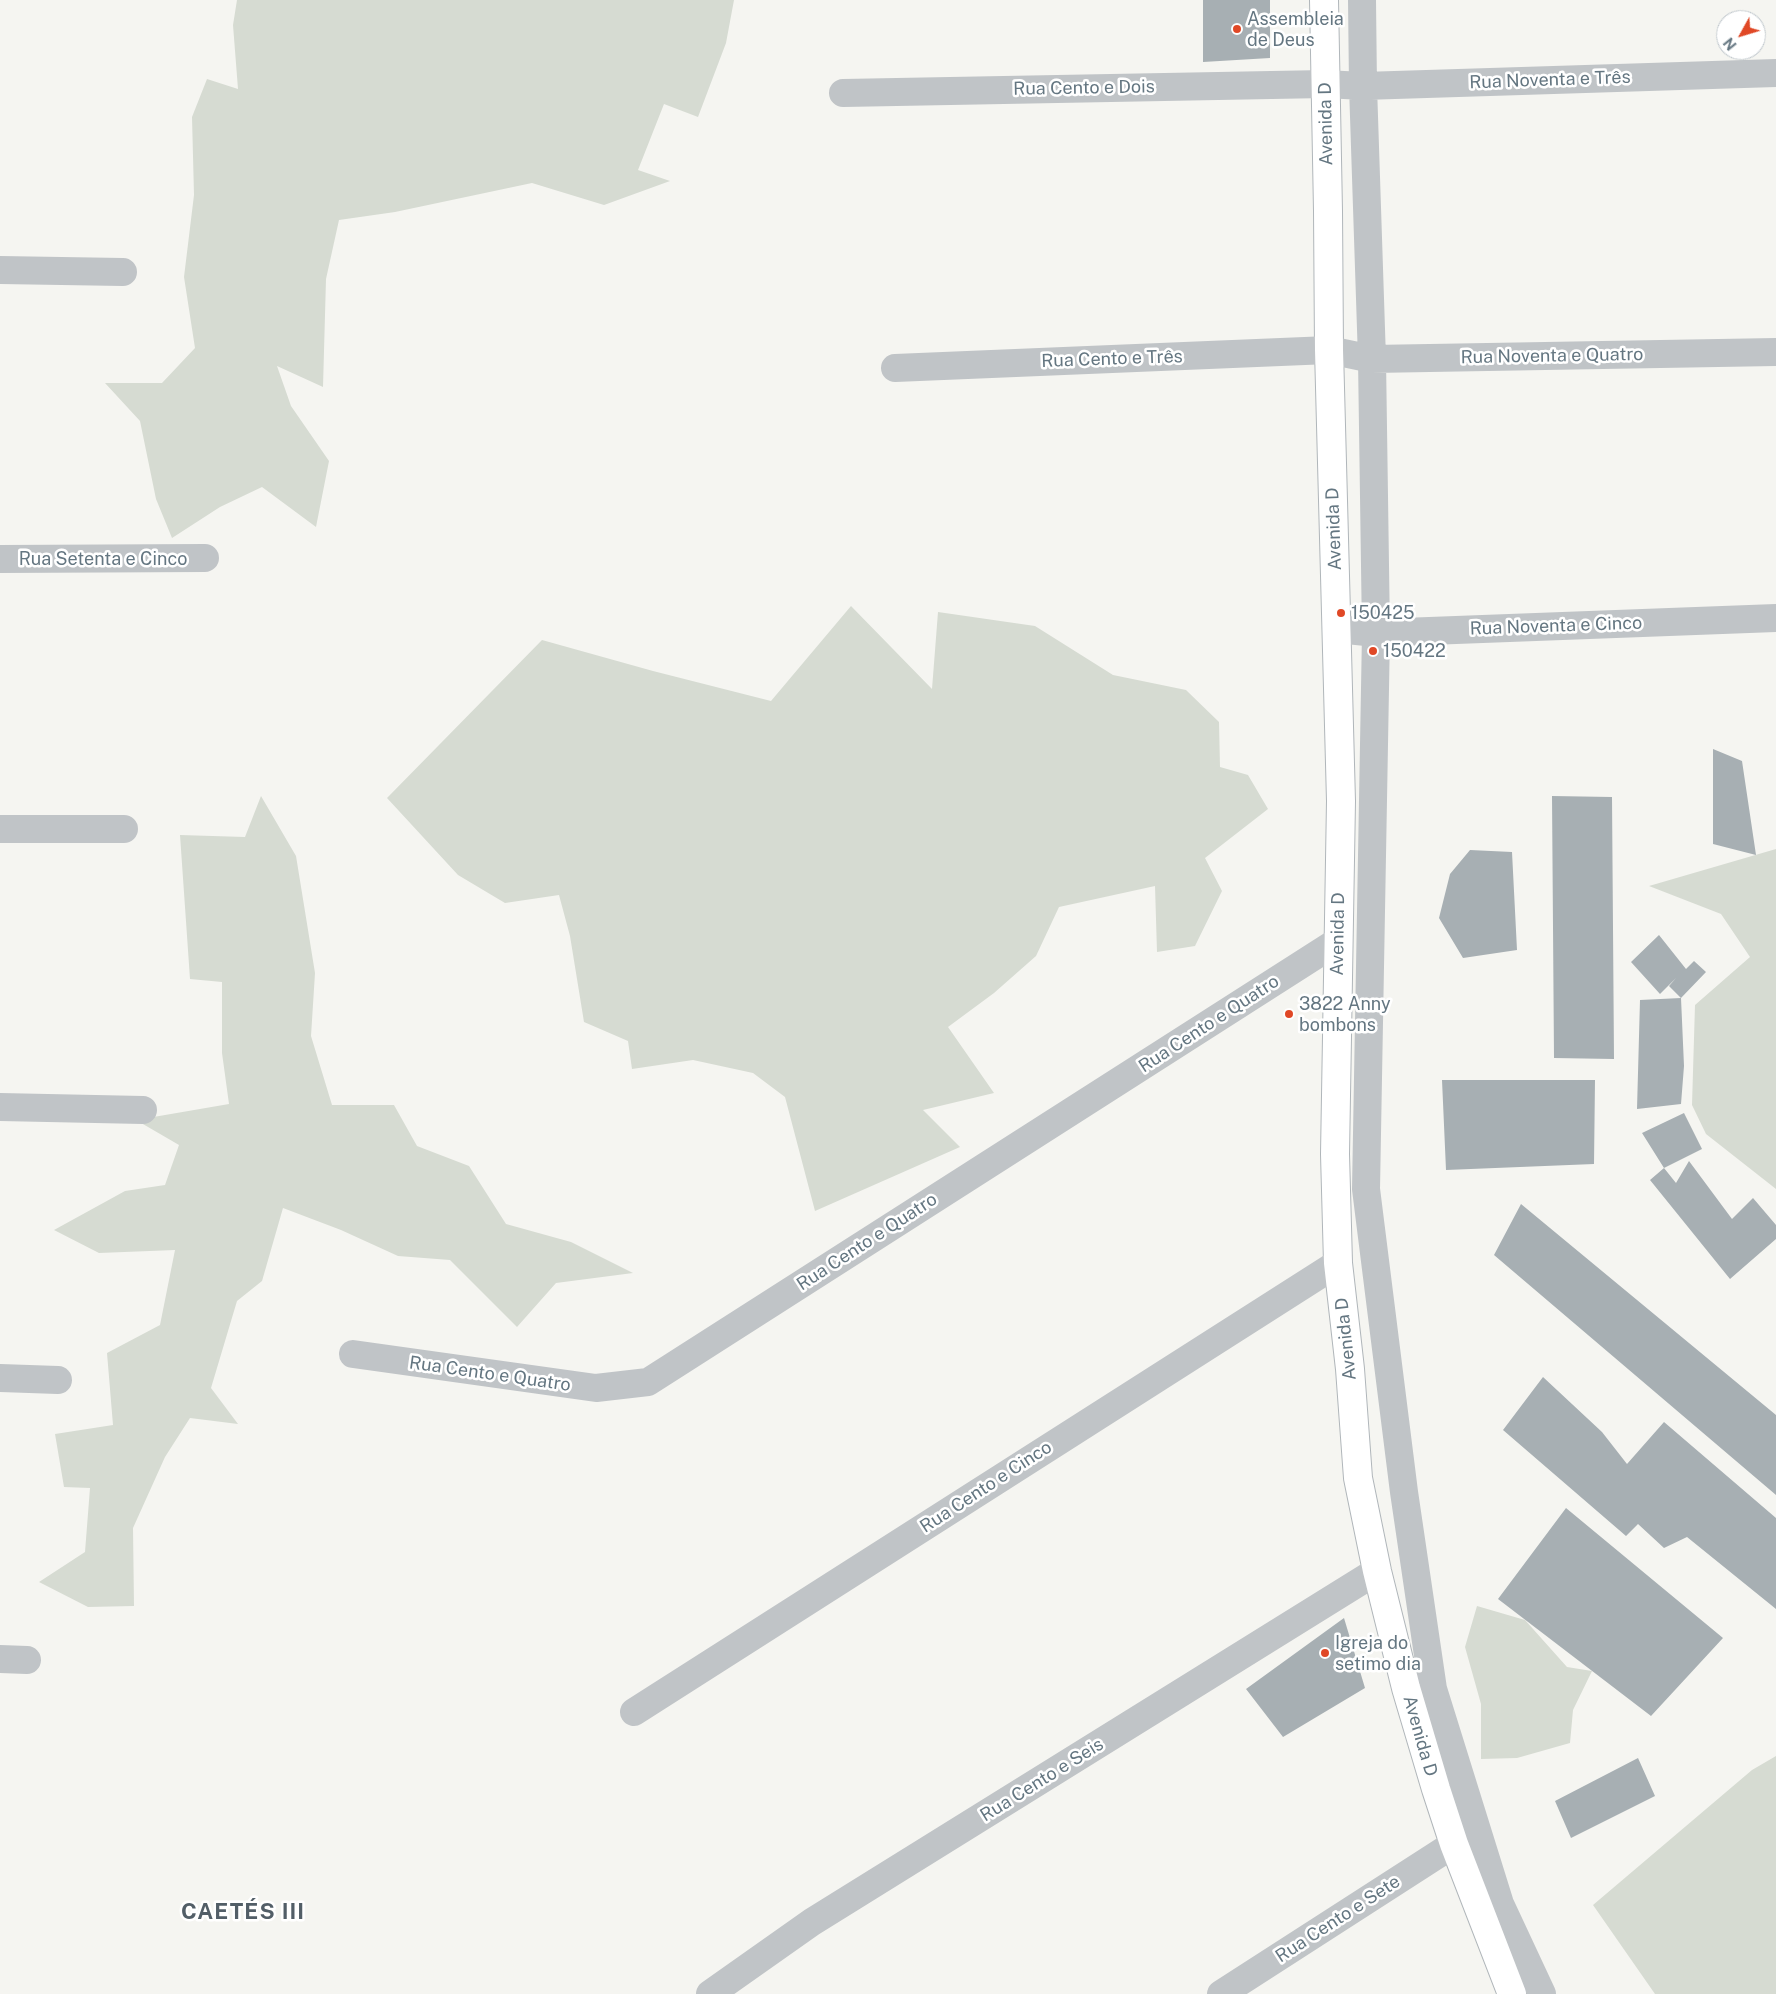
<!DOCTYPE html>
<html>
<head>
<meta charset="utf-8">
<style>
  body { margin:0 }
  #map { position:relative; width:1776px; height:1994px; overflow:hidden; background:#f5f5f1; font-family:"Public Sans",sans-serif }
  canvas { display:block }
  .north { position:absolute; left:1716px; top:10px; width:50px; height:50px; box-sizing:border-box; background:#fff; border:1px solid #c1c8cd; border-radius:50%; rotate:231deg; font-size:14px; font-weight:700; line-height:20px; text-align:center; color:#647681 }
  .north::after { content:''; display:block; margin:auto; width:18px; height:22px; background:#e04826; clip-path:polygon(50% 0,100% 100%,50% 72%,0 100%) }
</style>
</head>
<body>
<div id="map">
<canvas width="1776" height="1994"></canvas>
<div class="north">N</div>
</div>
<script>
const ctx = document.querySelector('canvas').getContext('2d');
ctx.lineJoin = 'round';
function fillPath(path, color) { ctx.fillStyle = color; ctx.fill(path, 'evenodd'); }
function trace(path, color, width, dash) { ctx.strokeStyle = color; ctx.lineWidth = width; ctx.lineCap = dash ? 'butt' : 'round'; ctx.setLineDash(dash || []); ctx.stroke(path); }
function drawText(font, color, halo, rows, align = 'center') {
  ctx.font = font + ' "Public Sans",sans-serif'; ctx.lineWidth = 5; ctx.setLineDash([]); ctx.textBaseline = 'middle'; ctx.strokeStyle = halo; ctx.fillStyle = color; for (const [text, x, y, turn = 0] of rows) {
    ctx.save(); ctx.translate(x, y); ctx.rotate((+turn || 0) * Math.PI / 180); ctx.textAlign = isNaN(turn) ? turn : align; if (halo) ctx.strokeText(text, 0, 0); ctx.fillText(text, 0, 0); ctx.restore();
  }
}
fillPath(new Path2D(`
  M237 0H734L726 43 698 117 664 104 638 170 670 181 604 205 532 183 395 212 339 220 326 279 323 387 277 366 291 406 329 461 316 527 262 487 220 507 172 538 156 499 140 421 105 383H162L195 348 184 277 194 195 192 117 207 79 238 89 233 25Z
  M851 606 932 689 938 612 1035 626 1113 675 1186 690 1219 722 1220 767 1248 775 1268 809 1205 858 1222 891 1195 946 1157 952 1155 886 1059 907 1036 956 994 993 948 1027 994 1093 923 1110 960 1147 815 1211 785 1097 753 1073 693 1060 632 1069 628 1041 584 1022 570 936 559 895 505 903 458 875 387 798 542 640 653 671 771 701Z
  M261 796 296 856 315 973 311 1036 332 1105H394L417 1146 469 1166 506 1224 571 1242 633 1273 556 1283 517 1327 450 1260 398 1256 341 1230 283 1208 262 1281 237 1301 211 1388 238 1424 190 1418 165 1457 133 1528 134 1606 88 1607 39 1582 85 1552 90 1488 64 1487 55 1434 113 1425 107 1353 160 1325 175 1250 99 1253 54 1230 125 1191 165 1185 179 1145 136 1120 229 1104 222 1053V982L190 979 180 835 245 837Z
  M1776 849V1189L1706 1134 1692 1105 1695 1005 1750 957 1721 914 1649 886Z
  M1477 1606 1525 1620 1567 1667 1592 1671 1573 1710 1570 1743 1517 1758 1481 1759V1704L1465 1647Z
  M1776 1756V1994H1655L1593 1905 1752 1770Z`), '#d6dbd2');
fillPath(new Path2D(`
  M1203 0H1270V58L1203 62Z
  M1713 749 1742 761 1756 855 1713 844Z
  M1552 796 1612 797 1614 1059 1554 1058Z
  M1470 850 1512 852 1517 950 1463 958 1439 918 1450 874Z
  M1659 935 1686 969 1694 961 1706 972 1681 998 1669 986 1676 978 1660 994 1631 962Z
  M1681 998 1684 1066 1681 1104 1637 1109 1640 1000Z
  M1442 1080H1595L1594 1164 1446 1170Z
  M1684 1113 1702 1149 1664 1168 1642 1133Z
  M1689 1161 1732 1219 1753 1198 1776 1225V1239L1730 1279 1650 1180 1664 1168 1676 1183Z
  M1521 1204 1776 1415V1495L1494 1255Z
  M1543 1377 1602 1432 1627 1464 1664 1422 1776 1518V1609L1687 1537 1664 1548 1638 1524 1626 1536 1503 1430Z
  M1566 1508 1723 1638 1651 1716 1498 1599Z
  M1344 1618 1365 1688 1283 1737 1246 1689Z
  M1638 1758 1655 1796 1571 1838 1555 1801Z`), '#a7afb3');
const secondary = new Path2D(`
  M1324 0 1328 211 1329 350 1341 801 1335 1154 1338 1263 1350 1369 1358 1478 1377 1571 1406 1688 1436 1789 1454 1844 1512 1994`);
trace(secondary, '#b0b6ba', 30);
trace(new Path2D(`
  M1362 0 1363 86 1372 359 1376 633 1366 1189 1404 1492 1433 1689 1500 1904 1542 1994
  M843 93 1325 84 1363 86 1776 73
  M0 270 123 272
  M895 368 1329 350 1372 359 1776 352
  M0 559 205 558
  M1337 629 1376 633 1776 618
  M0 829H124
  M0 1107 143 1110
  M353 1354 596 1388 648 1382 1338 941
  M0 1378 58 1380
  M0 1659 27 1660
  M634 1712 1338 1263
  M710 1994 812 1922 1377 1571
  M1221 1994 1454 1844`), '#c0c4c7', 28);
trace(secondary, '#fff', 28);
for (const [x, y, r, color] of [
  [1237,29,5,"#e04826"],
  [1341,613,5,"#e04826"],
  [1373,651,5,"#e04826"],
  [1289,1014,5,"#e04826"],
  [1325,1653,5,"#e04826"]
]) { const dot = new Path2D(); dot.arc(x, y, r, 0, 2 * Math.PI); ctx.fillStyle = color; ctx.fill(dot); trace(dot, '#fff', 2); }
drawText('18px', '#647681', '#fff', [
  ["Assembleia",1247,19],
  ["de Deus",1247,40],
  ["150425",1351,613],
  ["150422",1383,651],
  ["3822 Anny",1299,1004],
  ["bombons",1299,1025],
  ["Igreja do",1335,1643],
  ["setimo dia",1335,1664]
], 'left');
drawText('18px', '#647681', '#fff', [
  ["Rua Noventa e Três",1550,80,-2],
  ["Rua Cento e Dois",1084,88,-1],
  ["Avenida D",1326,124,-91],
  ["Rua Noventa e Quatro",1552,356,-1],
  ["Rua Cento e Três",1112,359,-2],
  ["Avenida D",1334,529,-92],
  ["Rua Setenta e Cinco",103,559],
  ["Rua Noventa e Cinco",1556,626,-2],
  ["Avenida D",1338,934,-89],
  ["Rua Cento e Quatro",1209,1024,-33],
  ["Rua Cento e Quatro",867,1242,-33],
  ["Avenida D",1346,1339,-96],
  ["Rua Cento e Quatro",490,1374,8],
  ["Rua Cento e Cinco",986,1487,-33],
  ["Avenida D",1420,1736,74],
  ["Rua Cento e Seis",1042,1780,-32],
  ["Rua Cento e Sete",1338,1919,-33]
]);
ctx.letterSpacing = '1px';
drawText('bold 22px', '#525e67', '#fff', [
  ["CAETÉS III",243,1912]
]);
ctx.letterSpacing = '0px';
</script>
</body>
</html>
